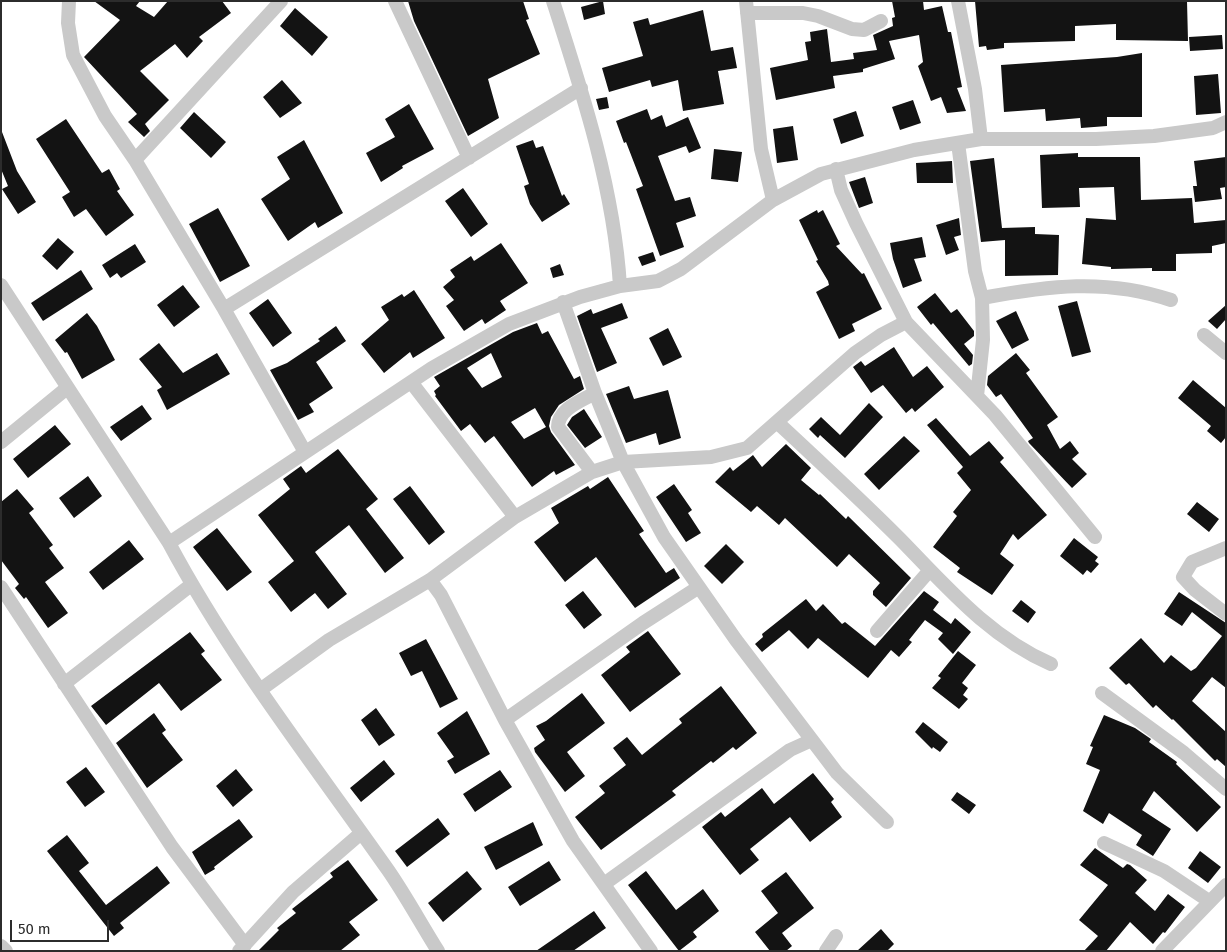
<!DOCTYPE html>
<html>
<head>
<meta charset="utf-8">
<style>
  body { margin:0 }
  #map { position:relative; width:1227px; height:952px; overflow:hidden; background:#fff; font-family:"Fira Sans",sans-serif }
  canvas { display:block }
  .frame { position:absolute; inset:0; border:2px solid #2c2c2c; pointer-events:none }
  .scale { position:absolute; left:10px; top:920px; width:99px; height:22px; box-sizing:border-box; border:2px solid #2c2c2c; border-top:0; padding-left:6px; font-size:15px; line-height:18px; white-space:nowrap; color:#2c2c2c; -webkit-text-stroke:4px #fff; paint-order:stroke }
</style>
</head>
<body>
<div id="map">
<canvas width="1227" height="952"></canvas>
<div class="frame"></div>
<div class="scale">50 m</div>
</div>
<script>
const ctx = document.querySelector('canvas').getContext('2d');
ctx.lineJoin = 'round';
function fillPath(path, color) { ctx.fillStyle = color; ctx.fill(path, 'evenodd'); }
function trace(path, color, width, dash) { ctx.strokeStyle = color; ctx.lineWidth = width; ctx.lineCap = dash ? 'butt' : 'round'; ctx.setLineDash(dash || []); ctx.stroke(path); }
fillPath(new Path2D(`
  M94 1H140L136 6 154 17 168 1H222L231 13 199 37 203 41 187 58 175 44 140 71 169 100 145 124 150 131 144 137 128 122 137 114 84 57 120 20Z
  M408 1H523L529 19 526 20 540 54 488 79 499 118 468 136 414 21Z
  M603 1 605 14 584 20 581 7Z
  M892 1H923L924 10 942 6 948 32H951L962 87 957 88 966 111 947 113 941 97 931 101 918 66 923 62 919 35 889 41 895 59 863 69V72L833 76 835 88 776 100 770 68 808 60 805 42 811 41 810 32 827 29 831 62 854 59 853 53 877 50 873 35 893 26 892 18 895 17Z
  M975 1H1187L1188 41 1116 40V24L1075 26V41L1004 43V48L987 50 986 46 979 47Z
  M295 8 328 37 312 56 280 26Z
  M703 10 711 51 733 47 737 68 718 71 724 104 683 111 678 80 652 87 650 80 609 92 602 68 643 56 633 22 648 18 650 25Z
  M1222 35 1223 49 1190 51 1189 37Z
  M1142 53V117H1107V126L1081 128 1080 118 1046 121 1045 109 1004 112 1001 65 1117 57Z
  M1218 74 1221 113 1196 115 1194 76Z
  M282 80 302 103 280 118 263 97Z
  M607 97 609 108 599 110 596 99Z
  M913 100 921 123 900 130 892 107Z
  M409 104 434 149 402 166 403 168 381 182 366 153 395 137 385 119Z
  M647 109 651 120 662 115 666 127 688 117 701 148 689 153 686 146 658 156 675 201 690 197 696 216 676 223 684 247 660 256 636 189 643 186 626 142 624 143 616 121Z
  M856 111 864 136 841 144 833 119Z
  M194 112 226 142 211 158 180 128Z
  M66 119 102 173 109 169 120 189 117 191 134 215 106 236 86 209 74 217 62 197 70 192 36 139Z
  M793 126 798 160 777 163 773 129Z
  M2 132 17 171 36 202 18 214 2 189 8 186 1 169Z
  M304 140 343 213 318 228 315 222 288 241 261 199 290 179 277 157Z
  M533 140 536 148 543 146 562 196 564 194 570 204 542 222 530 204 524 186 529 184 516 146Z
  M714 149 742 152 738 182 711 179Z
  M1078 153V157H1140L1141 200 1192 198 1194 223 1226 220V243L1212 246V253L1176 254V271H1152V268L1111 269V267L1082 264 1086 218 1116 220 1114 187 1079 188 1080 207 1042 208 1040 155Z
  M1226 157V187L1220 188 1222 199 1195 202 1193 186H1197L1194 161Z
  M994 158 1002 228 1035 227V234L1059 235 1058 275 1005 276V240L981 242 970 161Z
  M952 161 953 183H917L916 163Z
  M865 177 873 203 859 208 849 182Z
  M463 188 488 224 471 237 445 201Z
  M218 208 250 266 220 282 189 224Z
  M817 210 818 213 823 210 840 244 836 246 862 274 864 273 882 309 852 324 855 331 839 339 816 292 829 285 828 281 816 261 818 260 799 220Z
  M959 218 961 235 954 237 959 250 946 255 936 225Z
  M922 237 926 257 914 259 922 281 903 288 893 259 890 243Z
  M58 238 74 252 57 270 42 256Z
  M501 243 528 283 500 301 506 310 485 324 482 319 464 331 446 306 454 300 443 287 455 277 450 270 471 256 474 261Z
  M135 244 146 262 121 278 117 273 110 278 102 265Z
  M653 252 656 261 642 266 638 257Z
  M560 264 564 275 553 278 550 268Z
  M81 270 93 289 43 321 31 303Z
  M183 285 200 307 174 327 157 305Z
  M414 290 445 338 413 358 410 352 384 373 361 344 389 320 381 307 402 294 404 297Z
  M935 293 951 313 957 309 974 331V336L964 344 973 355 972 364 969 366 933 323 931 325 917 307Z
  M268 299 292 333 273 347 249 313Z
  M1077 301 1091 352 1072 357 1058 306Z
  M622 303 628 318 601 328 617 363 597 372 577 316 591 309 593 314Z
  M1226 305V319L1217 329 1208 321Z
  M1016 311 1029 340 1012 349 996 321Z
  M87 313 97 326 115 360 82 379 67 352 65 353 55 340Z
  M537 323 542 334 548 331 574 379 580 376 584 389 559 405 551 417 549 426 551 432 575 465 556 475 554 471 532 487 494 436 485 443 470 424 461 431 435 396 436 395 434 391 440 386 434 377 513 332ZM491 353 502 377 482 388 467 368ZM535 408 546 427 524 439 511 422Z
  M336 326 346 341 316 362 333 388 309 404 314 412 298 420 270 370 287 363 320 341 318 339Z
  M668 328 682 357 663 366 649 338Z
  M159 343 183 373 217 353 230 374 167 410 157 390 162 387 139 359Z
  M894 347 913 377 927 366 944 387 915 412 912 408 906 413 883 385 871 393 853 367 861 361 865 366Z
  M1016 353 1030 370 1026 373 1058 417 1047 425 1060 449 1070 441 1079 453 1072 459 1087 474 1072 488 1029 443 1028 441 1033 438 1001 394 996 397 987 385 988 376Z
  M1193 380 1226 408V437L1221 443 1207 431 1211 426 1178 398Z
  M629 386 634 399 668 390 681 438 659 445 656 433 626 443 606 394Z
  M869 403 883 417 845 458 820 435 818 438 809 429 821 417 840 435Z
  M142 405 152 419 121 441 110 427Z
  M584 409 602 437 585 448 567 425 572 417Z
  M936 418 970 456 989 441 1004 458 1000 462 1047 515 1018 540 1013 534 1000 554 1014 565 992 595 957 572 960 568 933 547 957 516 953 512 971 490 957 473 963 467 927 425Z
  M55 425 71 444 28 478 13 459Z
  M904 436 920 451 879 490 864 474Z
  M786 444 811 468 801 480 819 495 820 494 846 519 848 516 911 578 886 607 873 595V591L880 583 849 554 837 567 785 518 779 525 757 506 751 512 715 482 730 467 733 471 753 455 762 467Z
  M338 449 378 499 366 509 404 558 385 573 349 525 315 552 347 594 328 609 315 593 291 612 268 582 294 561 258 515 290 489 283 479 301 466 306 473Z
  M88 476 102 496 74 518 59 498Z
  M608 477 644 531 639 534 666 573 674 568 680 578 635 608 596 557 565 582 534 542 559 523 551 508 588 486 590 489Z
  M674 484 692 510 688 513 701 533 686 542 656 497Z
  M410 486 445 532 429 545 393 499Z
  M17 489 34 509 29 513 53 545 49 548 64 568 45 582 68 613 48 628 26 597 24 599 15 588 19 584 1 560V502Z
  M1197 502 1219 519 1209 532 1187 514Z
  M217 528 252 572 227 591 193 547Z
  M1074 538 1098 557 1095 561 1099 564 1091 573 1087 570 1083 575 1060 556Z
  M129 540 144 559 103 590 89 572Z
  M726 544 744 562 722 584 704 566Z
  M583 591 602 615 584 629 565 605Z
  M924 591 939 602 933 610 951 624 955 618 971 632 953 654 938 639 943 633 925 620 909 640 912 642 899 657 891 650 868 678 818 638 808 649 789 630 762 652 755 644 763 637 762 634 806 599 816 611 823 604 842 624 845 622 875 646Z
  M1179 592 1226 623V688L1212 677 1192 701 1226 732V767L1217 759 1215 761 1173 719 1172 720 1156 705 1153 708 1129 683 1126 685 1109 668 1141 638 1164 663 1171 655 1191 671 1196 668 1222 636 1192 612 1182 626 1164 614Z
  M1021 600 1036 612 1028 623 1012 611Z
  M648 631 681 674 630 712 601 675 630 652 626 647Z
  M190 632 205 651 201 654 222 680 181 711 159 683 106 725 91 706Z
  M426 639 458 699 440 708 422 671 411 676 399 653Z
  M958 651 976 665 962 683 968 688 963 695 968 699 959 709 932 688 941 678 938 676Z
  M721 686 757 733 736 750 733 747 713 763 711 761 672 791 676 795 601 850 575 817 605 793 599 786 626 765 613 748 627 737 642 755 682 723 679 719Z
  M582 693 605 723 567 752 585 776 565 792 535 752 534 748 545 740 536 726 546 721Z
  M376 708 395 735 379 746 361 720Z
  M467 711 490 754 455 774 447 761 454 757 437 733Z
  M154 713 166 730 162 733 183 760 147 788 116 743Z
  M1104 715 1135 728 1151 739 1149 742 1177 762 1176 764 1221 807 1197 832 1154 791 1142 810 1171 829 1153 856 1136 845 1142 835 1109 813 1103 824 1083 811 1100 770 1086 764 1093 747 1090 746Z
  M923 722 948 742 940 752 933 747 932 749 915 732Z
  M384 760 395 774 361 802 350 788Z
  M86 767 105 792 85 807 66 782Z
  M236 769 253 790 233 807 216 786Z
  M500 770 512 787 475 812 463 794Z
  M813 773 834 799 831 802 842 817 810 842 790 817 750 849 759 860 740 875 702 827 721 812 725 817 762 788 774 804Z
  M957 792 976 805 969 814 951 800Z
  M438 818 450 834 407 867 395 851Z
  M239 819 253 837 214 867 215 869 205 875 192 852Z
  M533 822 543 845 496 870 484 847Z
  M67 835 89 863 79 871 106 905 157 866 170 883 120 923 124 928 114 936 47 851Z
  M1095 848 1123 868 1127 864 1130 865 1147 880 1135 893 1155 911 1168 894 1185 907 1165 933 1163 932 1153 944 1130 922 1106 951H1084L1098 936 1079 920 1108 885 1080 865Z
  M1200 851 1221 867 1208 883 1188 868Z
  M348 860 378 900 349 922 360 935 340 951H258L279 930 277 928 296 913 292 909 333 877 330 873Z
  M549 861 561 880 520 906 508 887Z
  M467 871 482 889 443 922 428 903Z
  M646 871 676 910 703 889 719 911 693 932 697 937 679 951 628 885Z
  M786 872 814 908 782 933 792 946 786 951H770L755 932 778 913 761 891Z
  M594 911 606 928 573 951H536Z
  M881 929 894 944 887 951H857Z`), '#131313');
trace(new Path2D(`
  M69 1 68 23 73 55 105 116 135 160
  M281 1 135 160 224 309 305 452
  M395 1 469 158
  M553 1C583 94 614 189 620 286
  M746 1 761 149 773 200
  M958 1 975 89 981 139
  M747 13H803L818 16 852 29 864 30 881 21
  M958 143 975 271 982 298 983 340 977 396
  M836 169 841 190 856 223 906 322 995 415 1095 537
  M1 285 169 543C231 659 313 763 388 870 406 896 421 924 438 951
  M982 298C1047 286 1106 278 1171 300
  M563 302 595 393 623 462 664 537 736 640 837 773 887 822
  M224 309 581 88
  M1204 335 1226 353
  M411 382 515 517
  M778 423C819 461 860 499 900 539 946 586 989 637 1051 664
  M1 442 67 388
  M592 472 558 427C558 409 581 401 595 393
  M169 543 432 368 509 324 580 297 620 286 658 281 681 269 773 200 821 174 914 150 981 139H1096L1154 136 1213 128 1226 122
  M1226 548 1192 562 1183 577 1195 590 1226 614
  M430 580 441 595 505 720 573 841 651 951
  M1 587 172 847 245 945
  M877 631 930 570
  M64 684 191 585
  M260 690 329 640 430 580 515 517 592 472 623 462 711 457 747 448 855 353 881 335 906 322
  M1102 693 1184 753 1226 789
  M505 720 643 623 699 587
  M1104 843 1164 871 1209 901
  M604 884 790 750 812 740
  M1 946 6 951
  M239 951 293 892 360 834
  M826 951 836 936
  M1162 951 1226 885`), '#c9c9c9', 14);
</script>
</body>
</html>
